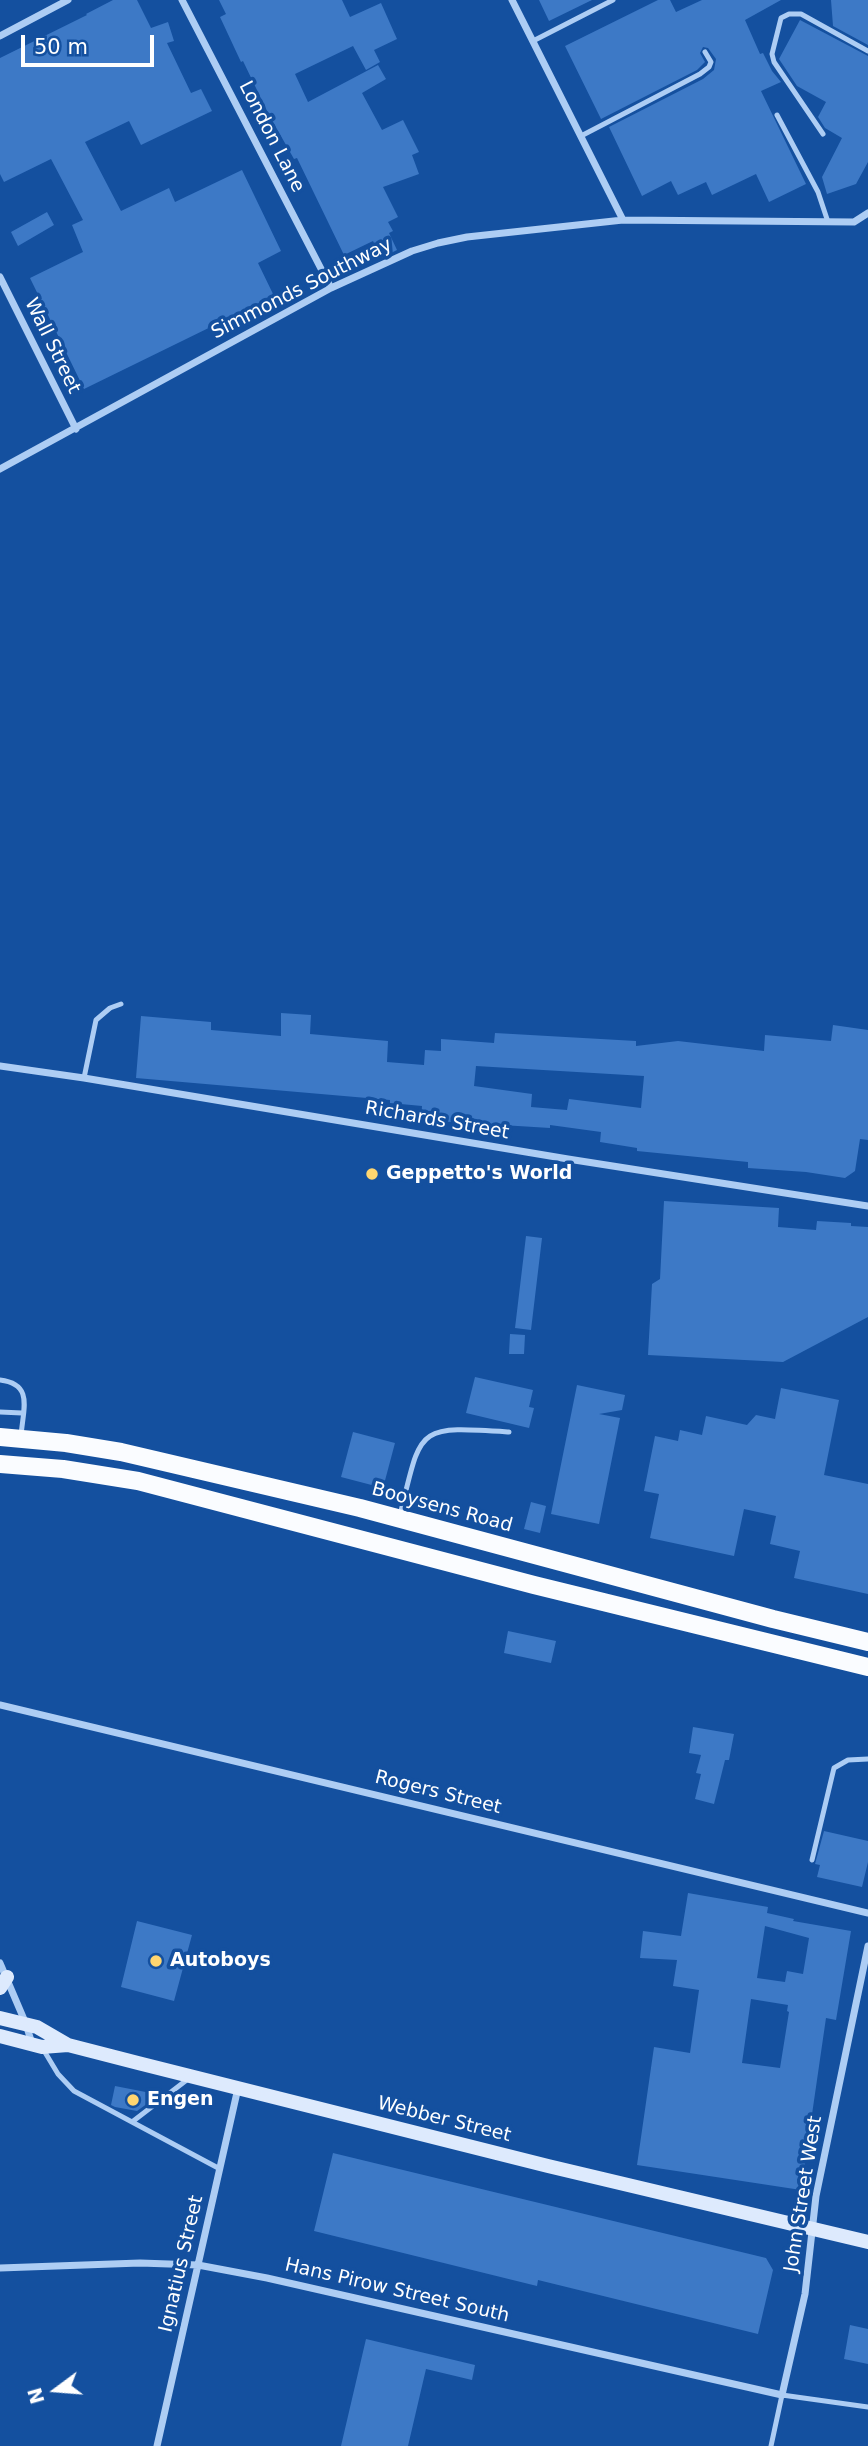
<!DOCTYPE html>
<html>
<head>
<meta charset="utf-8">
<style>
  body { margin:0 }
  #map { position:relative; width:868px; height:2446px; overflow:hidden; background:#14509f; font-family:"DejaVu Sans",sans-serif }
  canvas { display:block }
  .north { position:absolute; left:21px; top:2355px; width:70px; height:70px; -webkit-text-stroke:5px #14509f; paint-order:stroke; rotate:254deg; font-size:19px; font-weight:700; line-height:28px; text-align:center; color:#fff }
  .north::after { content:''; display:block; margin:auto; width:24px; height:32px; background:#fff; clip-path:polygon(50% 0,100% 100%,50% 72%,0 100%) }
  .scale { position:absolute; left:21px; top:35px; width:133px; height:32px; box-sizing:border-box; border:4px solid #fff; border-top:0; padding-left:9px; font-size:21px; line-height:24px; white-space:nowrap; color:#fff; -webkit-text-stroke:5px #14509f; paint-order:stroke }
</style>
</head>
<body>
<div id="map">
<canvas width="868" height="2446"></canvas>
<div class="north">N</div>
<div class="scale">50 m</div>
</div>
<script>
const ctx = document.querySelector('canvas').getContext('2d');
ctx.lineJoin = 'round';
function fillPath(path, color) { ctx.fillStyle = color; ctx.fill(path, 'evenodd'); }
function trace(path, color, width, dash) { ctx.strokeStyle = color; ctx.lineWidth = width; ctx.lineCap = dash ? 'butt' : 'round'; ctx.setLineDash(dash || []); ctx.stroke(path); }
function drawText(font, color, halo, rows, align = 'center') {
  ctx.font = font + ' "DejaVu Sans",sans-serif'; ctx.lineWidth = 7; ctx.setLineDash([]); ctx.textBaseline = 'middle'; ctx.strokeStyle = halo; ctx.fillStyle = color; for (const [text, x, y, turn = 0] of rows) {
    ctx.save(); ctx.translate(x, y); ctx.rotate((+turn || 0) * Math.PI / 180); ctx.textAlign = isNaN(turn) ? turn : align; if (halo) ctx.strokeText(text, 0, 0); ctx.fillText(text, 0, 0); ctx.restore();
  }
}
fillPath(new Path2D(`
  M113 0H137L151 28 168 22 174 41 167 43 191 93 201 89 212 111 141 145 129 121 85 142 121 211 169 188 175 202 242 170 281 251 258 263 274 296 84 389 30 278 83 252 72 225 83 220 51 159 4 182 0 174V58L87 15 86 14Z
  M219 0H342L350 17 381 3 397 39 374 50 380 62 366 70 353 46 295 74 308 102 378 65 386 79 362 93 382 130 403 120 419 152 412 155 419 174 383 187 398 217 388 222 393 231 389 233 397 250 381 258 373 241 344 255 297 158 294 159 269 115 243 61 241 62 220 17 226 14Z
  M539 0H592L549 21Z
  M658 0H670L676 12 702 0H781L745 20 760 54 763 53 772 71 781 82 761 91 806 184 769 202 756 174 712 195 706 182 678 195 671 181 642 196 609 127 703 79 714 70 716 59 708 48 703 47 700 53 705 62 697 70 601 119 565 46Z
  M831 0H868V45L833 26Z
  M800 20 868 56V162L856 184 827 194 822 177 842 138 825 128 818 117 826 102 797 86 779 59Z
  M47 212 54 225 18 246 11 232Z
  M281 1013 311 1015 310 1034 388 1041 387 1062 424 1065 425 1050 441 1051V1039L494 1043 495 1033 636 1041V1046L678 1041 764 1051 765 1035 831 1041 833 1025 868 1030V1140L860 1139 855 1171 845 1178 806 1172 748 1168V1162L637 1151V1148L600 1142 601 1132 550 1125V1128L421 1120 422 1106 390 1103V1100L136 1078 141 1016 211 1022V1030L281 1036ZM476 1066 644 1076 641 1108 569 1099 567 1110 531 1107 532 1094 474 1086Z
  M664 1201 779 1208 778 1227 816 1230 817 1221 851 1223V1226L868 1227V1317L783 1362 648 1355 652 1284 660 1279Z
  M526 1236 542 1238 531 1330 515 1328Z
  M510 1334 525 1335 524 1354H509Z
  M475 1377 533 1390 529 1407 534 1408 529 1428 466 1413Z
  M577 1385 625 1395 622 1410 599 1414 620 1418 599 1524 551 1514Z
  M781 1388 839 1400 824 1475 868 1484V1594L794 1578 800 1551 770 1544 776 1516 744 1509 734 1556 650 1538 659 1494 644 1491 655 1436 678 1441 680 1430 702 1435 706 1416 747 1425 756 1415 775 1419Z
  M353 1432 395 1443 383 1488 341 1477Z
  M531 1502 546 1506 540 1533 524 1529Z
  M508 1631 556 1641 551 1663 504 1653Z
  M693 1727 734 1734 729 1760H725L714 1804 695 1799 701 1774 696 1773 701 1755 689 1753Z
  M824 1831 868 1841V1862L862 1887 817 1877 820 1865 815 1864Z
  M688 1893 768 1907 767 1913 794 1919 793 1921 851 1931 836 2020 826 2018 801 2190 637 2165 654 2047 690 2053 699 1990 673 1986 677 1960 640 1958 643 1931 681 1936ZM765 1926 809 1938 803 1974 787 1971 785 1982 757 1978ZM751 1999 788 2005 787 2011 789 2012 780 2068 742 2063Z
  M137 1921 192 1935 174 2001 121 1987Z
  M115 2086 156 2094 155 2098 137 2111 115 2107 111 2105Z
  M333 2153 766 2258 773 2270 758 2334 538 2280 537 2286 314 2231Z
  M850 2325 868 2329V2364L844 2359Z
  M366 2339 475 2365 472 2380 426 2369 408 2446H341Z`), '#3d79c6');
trace(new Path2D(`
  M533 41 613 0
  M777 115 818 192 828 222
  M823 134 774 62 772 54 781 18 789 14H801L868 51
  M581 136 700 74 709 67 711 62 705 52
  M84 1078 96 1020 110 1008 121 1004
  M0 1380C34 1384 23 1409 21 1436
  M0 1412 22 1413
  M400 1515C422 1426 415 1426 509 1432
  M812 1860 834 1768 848 1760 868 1759
  M43 2049 58 2074 74 2091 220 2169
  M132 2122 188 2079
  M771 2446 782 2395 868 2407`), '#adcdf4', 5);
trace(new Path2D(`
  M182 0 331 288
  M512 0 623 220
  M0 36 68 0
  M0 277 76 429
  M0 469 331 288 412 251 438 243 467 237 623 220 854 222 868 213
  M0 1066 84 1078 568 1159 868 1206
  M0 1705 868 1913
  M0 1963 26 2024 32 2044
  M0 2268 140 2263 198 2265 267 2278 782 2395 805 2294 816 2196 868 1946
  M157 2446 238 2088`), '#adcdf4', 7);
trace(new Path2D(`
  M0 1988 7 1977
  M0 2018 37 2027 68 2045 138 2063 548 2166 868 2242
  M0 2036 42 2047 68 2045`), '#ddeafd', 14);
trace(new Path2D(`
  M0 1437 66 1443 121 1452 360 1508 773 1619 868 1642
  M0 1464 63 1469 138 1481 534 1585 868 1667`), '#fafcff', 18);
for (const [x, y, r, color] of [
  [372,1174,7,"#ffd670"],
  [156,1961,7,"#ffd670"],
  [133,2100,7,"#ffd670"]
]) { const dot = new Path2D(); dot.arc(x, y, r, 0, 2 * Math.PI); ctx.fillStyle = color; ctx.fill(dot); trace(dot, '#14509f', 2.5); }
drawText('19px', '#fff', '#14509f', [
  ["London Lane",271,137,63],
  ["Simmonds Southway",302,289,-27],
  ["Wall Street",52,346,64],
  ["Richards Street",437,1121,10],
  ["Booysens Road",442,1508,15],
  ["Rogers Street",438,1793,14],
  ["Webber Street",444,2120,14],
  ["John Street West",804,2194,-81],
  ["Ignatius Street",182,2264,-77],
  ["Hans Pirow Street South",397,2291,13]
]);
drawText('bold 19px', '#fff', '#14509f', [
  ["Geppetto's World",386,1174],
  ["Autoboys",170,1961],
  ["Engen",147,2100]
], 'left');
</script>
</body>
</html>
